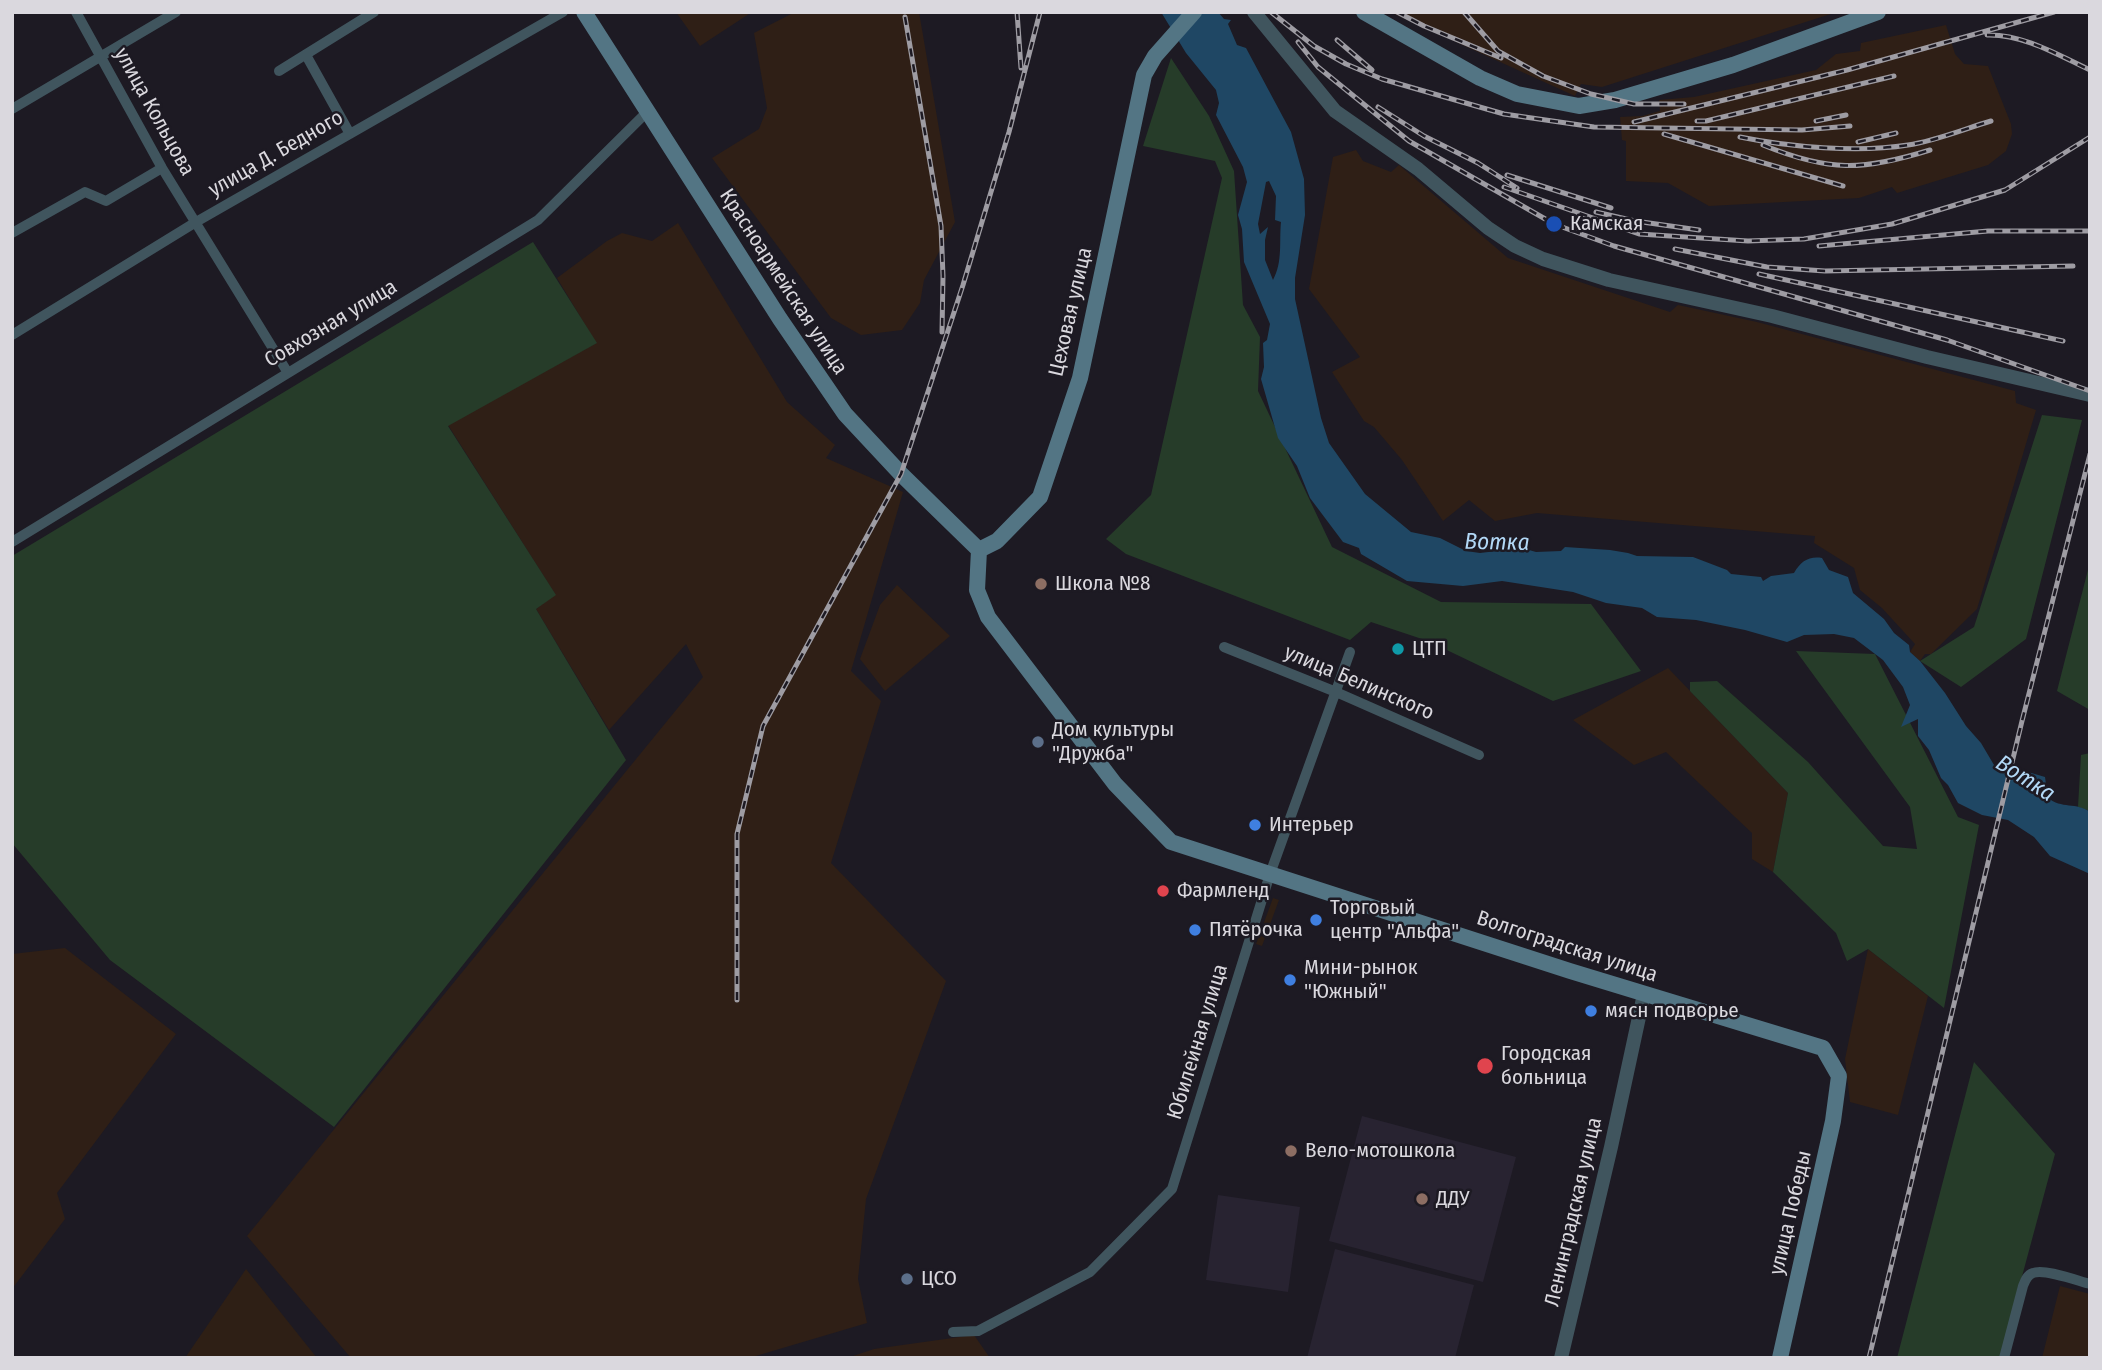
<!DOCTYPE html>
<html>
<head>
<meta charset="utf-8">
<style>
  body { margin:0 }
  #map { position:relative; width:2102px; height:1370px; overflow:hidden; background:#1d1a23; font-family:"Fira Sans Condensed",sans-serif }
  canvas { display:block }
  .frame { position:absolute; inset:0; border:14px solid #dad8de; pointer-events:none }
</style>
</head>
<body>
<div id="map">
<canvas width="2102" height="1370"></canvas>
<div class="frame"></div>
</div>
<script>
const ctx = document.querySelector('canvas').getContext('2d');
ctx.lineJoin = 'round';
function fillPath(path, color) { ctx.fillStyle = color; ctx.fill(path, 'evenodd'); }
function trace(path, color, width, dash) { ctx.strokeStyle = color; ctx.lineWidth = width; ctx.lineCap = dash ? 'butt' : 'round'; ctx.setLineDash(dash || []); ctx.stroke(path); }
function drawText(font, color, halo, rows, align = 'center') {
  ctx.font = font + ' "Fira Sans Condensed",sans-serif'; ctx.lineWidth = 5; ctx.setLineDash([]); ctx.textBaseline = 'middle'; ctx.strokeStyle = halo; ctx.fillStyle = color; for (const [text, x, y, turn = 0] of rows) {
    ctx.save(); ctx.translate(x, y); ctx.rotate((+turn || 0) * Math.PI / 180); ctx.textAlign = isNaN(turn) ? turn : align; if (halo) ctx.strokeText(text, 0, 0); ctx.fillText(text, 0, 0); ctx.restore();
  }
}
fillPath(new Path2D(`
  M1273 898 1279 900 1262 946 1256 944Z
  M246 1269 317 1358H185Z`), '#2e1f15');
fillPath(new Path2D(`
  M676 12H752L700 46Z
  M795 12H919L955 222 924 280 920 303 902 330 861 335 831 318 712 158 759 129 767 108 754 33Z
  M1390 12H1837L1602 87 1581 84 1575 96Z
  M1946 25 1955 54 1964 64 1988 66 2011 124 2012 134 2006 151 1988 165 1897 193 1892 187 1859 198 1709 206 1668 183 1626 181V141L1622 140 1620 117 1642 116 1660 111 1659 100 1694 97 1816 70 1836 54 1860 51 1861 43Z
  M1356 150 1363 161 1391 172 1399 165 1508 258 1670 312 1678 305 1757 322 2015 391 2016 403 2036 410 1977 609 1931 654H1925L1920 661 1910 652 1915 644 1882 608 1860 590 1854 568 1814 543 1815 536 1537 513 1495 521 1469 500 1443 521 1402 460 1374 427 1364 421 1332 372 1360 357 1309 289 1333 157Z
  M678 223 787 402 835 445 826 458 903 492 851 671 881 701 831 863 946 981 866 1199 858 1279 867 1323 749 1358H351L247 1236 703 677 686 644 609 730 536 609 555 594 448 425 596 343 557 278 607 241 622 233 652 241Z
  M897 585 950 636 885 691 860 659 880 605Z
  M1668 668 1788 793 1773 872 1752 859V833L1666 752 1634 765 1573 720Z
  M65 948 176 1034 57 1193 65 1219 12 1289V954Z
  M1868 949 1928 996 1898 1115 1850 1102 1845 1059Z
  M2060 1286 2090 1294V1358H2042Z
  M974 1335 990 1358H847L874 1349Z`), '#2f1f16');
fillPath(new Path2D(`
  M1362 1116 1516 1157 1483 1282 1329 1241Z
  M1218 1195 1300 1207 1288 1292 1206 1280Z
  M1335 1249 1474 1285 1455 1358H1307Z`), '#282331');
fillPath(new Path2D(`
  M1171 58 1209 116 1234 171 1243 305 1260 337 1258 391 1332 547 1441 602 1591 604 1641 671 1553 701 1428 641 1371 622 1350 640 1126 554 1106 539 1151 495 1222 178 1215 161 1143 146Z
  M533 242 597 343 448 426 556 595 536 609 626 760 334 1127 110 960 12 843V556Z
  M2042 415 2082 420 2026 639 1961 687 1920 661 1974 627Z
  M2090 562V710L2057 691Z
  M1796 651 1875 654 1958 817 1979 825 1944 1008 1868 949 1847 961 1836 933 1773 872 1788 793 1690 691V682L1717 681 1808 762 1883 846 1917 849 1910 807Z
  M2090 753V811L2078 807 2081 755Z
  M1974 1062 2055 1154 2000 1358H1897Z`), '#263c29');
fillPath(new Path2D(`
  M1161 12H1218L1224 19 1231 20 1228 24 1237 45 1246 48 1291 132 1304 179 1305 215 1295 278V299L1321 418 1329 443 1365 494 1411 532 1440 538 1466 551 1480 553 1522 548 1536 552 1561 551 1565 547 1610 550 1628 553 1637 556 1693 557 1727 570 1731 574 1761 577 1763 581 1771 576 1794 573C1801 561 1809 556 1822 558L1829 570 1848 577 1853 593 1884 619 1894 633 1909 645 1910 652 1920 661 1945 693 1966 726 1981 743 1994 765 2002 772H2028L2045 777 2048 798C2061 809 2077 802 2090 812V874L2050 856 2034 837 2008 820 1982 815 1958 803 1948 785 1941 778 1929 750 1918 736V719L1901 727 1910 705 1903 687 1883 660 1854 638 1834 634 1804 635 1787 642 1745 630 1696 620 1657 617 1642 608 1606 603 1573 592 1502 581 1463 586 1407 581 1361 554 1359 548 1343 542 1310 498 1297 466 1278 438 1261 379 1264 367 1263 343 1267 340 1270 324 1244 262 1242 229 1238 215 1247 182 1243 167 1216 115 1219 103 1216 90 1186 53ZM1269 181 1276 196 1275 220 1281 222C1279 241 1283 262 1273 280L1265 260V240L1268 227 1260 234 1258 224 1266 182Z`), '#1f4764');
trace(new Path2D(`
  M76 12 162 168 288 373
  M306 55 350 134
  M279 71 374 12
  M12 109 176 12
  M12 233 85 192 106 201 162 168
  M12 335 196 222 563 12
  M12 542 538 220 648 111
  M1224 647 1336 692 1479 755
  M953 1332 978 1331 1090 1272 1172 1189 1270 874 1350 652
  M2004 1358 2023 1286C2025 1281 2027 1275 2033 1273 2044 1268 2078 1281 2090 1284`), '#40555e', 10);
trace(new Path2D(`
  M1254 12 1335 111 1418 169 1488 228 1515 246 1543 259 1609 280 1772 316 1927 357 2090 395
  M1561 1358 1611 1147 1644 994`), '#40555e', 14);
trace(new Path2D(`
  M584 12 780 319 845 414 901 474 979 550
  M1364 12 1480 78 1517 94 1579 106 1615 100 1733 65 1878 12
  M979 550 977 590 988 617 1115 784 1171 842 1570 971 1823 1048 1839 1076 1833 1121 1780 1358
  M979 550 997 541 1040 497 1080 378 1144 75 1155 56 1194 12`), '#537584', 16);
const rail = new Path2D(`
  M1017 12 1021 68
  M1271 12 1314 46 1346 64 1382 79 1504 114 1594 127 1802 130 1850 126
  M1397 12 1424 26 1501 58
  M1464 12 1498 51 1543 76 1591 94 1634 104H1684
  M905 17 941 226 943 276 942 332
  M1987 35C2023 34 2058 55 2090 70
  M1337 40 1372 70
  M1298 42 1318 67 1409 141 1554 224 1614 246 1947 340 2090 391
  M1378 107 1424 136 1478 163 1517 188
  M1697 121H1706L1894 76
  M1816 121 1846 115
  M1634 122 1847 70 2054 12
  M1664 134 1843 186
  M1740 137C1789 147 1858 153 1908 145 1935 141 1964 129 1991 121
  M1858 142 1896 133
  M1763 145C1829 172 1863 171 1930 150
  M1507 175 1611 208
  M1504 187 1639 234 1748 241 1804 239 1892 224 2005 190 2090 137
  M1596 212 1635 221 1699 230
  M1819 246 1988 231H2090
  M1675 249 1767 267 1825 271 2073 266
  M1759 274 2063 341
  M737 1000V834L763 726 901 474 963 285 1009 132 1040 12
  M1869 1358 2022 721 2090 454`);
trace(rail, '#9e9ca3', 5);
trace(rail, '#1d1a23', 2.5, [8]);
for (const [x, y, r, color] of [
  [1554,224,9,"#1a4fb4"],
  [1041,584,7,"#8d6e63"],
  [1398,649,7,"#0f9aa8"],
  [1038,742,7,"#5c6f8a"],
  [1255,825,7,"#3f7fe0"],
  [1163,891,7,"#e0444e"],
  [1316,920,7,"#3f7fe0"],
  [1195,930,7,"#3f7fe0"],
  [1290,980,7,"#3f7fe0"],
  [1591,1011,7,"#3f7fe0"],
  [1485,1066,9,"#e0444e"],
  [1291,1151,7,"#8d6e63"],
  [1422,1199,7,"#8d6e63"],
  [907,1279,7,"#5c6f8a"]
]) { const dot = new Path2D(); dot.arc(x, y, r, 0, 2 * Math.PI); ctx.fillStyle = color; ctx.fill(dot); trace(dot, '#1d1a23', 2.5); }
drawText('21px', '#dad8de', '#1d1a23', [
  ["улица Кольцова",154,112,61],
  ["улица Д. Бедного",276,154,-30],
  ["Красноармейская улица",783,282,57],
  ["Цеховая улица",1071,312,-77],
  ["Совхозная улица",331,324,-31],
  ["улица Белинского",1359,683,23],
  ["Волгоградская улица",1567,947,18],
  ["Юбилейная улица",1198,1042,-73],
  ["Ленинградская улица",1574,1212,-77],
  ["улица Победы",1791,1213,-77]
]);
drawText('21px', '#dad8de', '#1d1a23', [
  ["Камская",1570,224],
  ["Школа №8",1055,584],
  ["ЦТП",1412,649],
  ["Дом культуры",1052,730],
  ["\"Дружба\"",1052,754],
  ["Интерьер",1269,825],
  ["Фармленд",1177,891],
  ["Торговый",1330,908],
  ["центр \"Альфа\"",1330,932],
  ["Пятёрочка",1209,930],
  ["Мини-рынок",1304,968],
  ["\"Южный\"",1304,992],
  ["мясн подворье",1605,1011],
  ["Городская",1501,1054],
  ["больница",1501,1078],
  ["Вело-мотошкола",1305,1151],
  ["ДДУ",1436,1199],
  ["ЦСО",921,1279]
], 'left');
drawText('italic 23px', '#b2d8f6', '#1d1a23', [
  ["Вотка",1497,543,1],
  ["Вотка",2025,779,33]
]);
</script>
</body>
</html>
